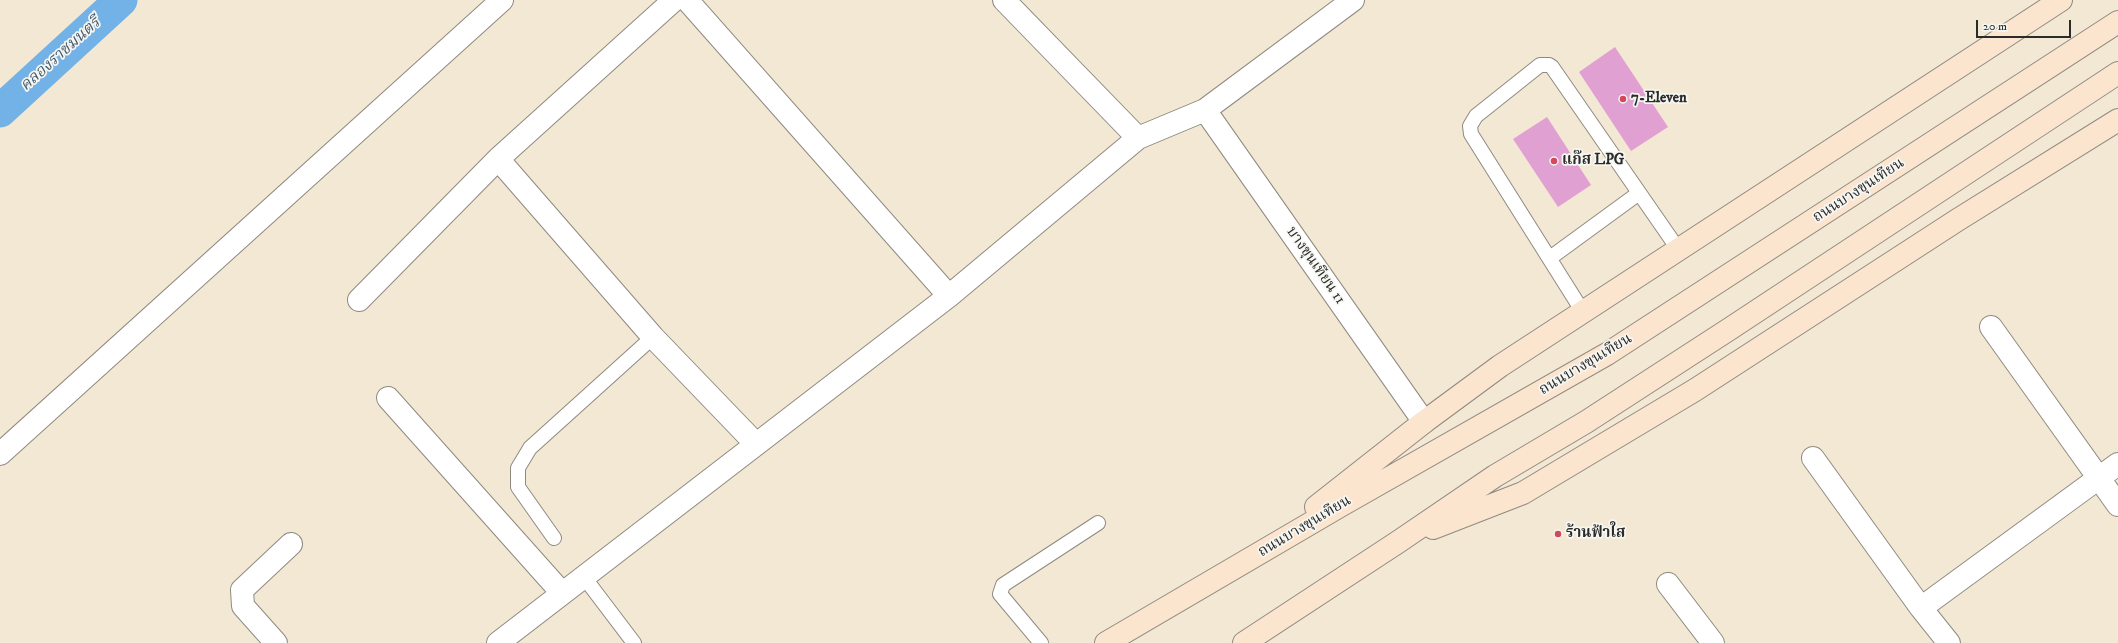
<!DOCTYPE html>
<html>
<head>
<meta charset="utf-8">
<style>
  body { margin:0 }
  #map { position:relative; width:2118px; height:643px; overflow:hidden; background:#f3e8d4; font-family:"IM FELL DW Pica",serif }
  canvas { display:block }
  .scale { position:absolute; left:1976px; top:20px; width:95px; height:18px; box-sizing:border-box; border:2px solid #2b2b2b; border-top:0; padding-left:5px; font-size:12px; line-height:14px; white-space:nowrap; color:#2b2b2b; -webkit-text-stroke:3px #f6f6f2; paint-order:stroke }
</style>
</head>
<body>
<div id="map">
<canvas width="2118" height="643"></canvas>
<div class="scale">20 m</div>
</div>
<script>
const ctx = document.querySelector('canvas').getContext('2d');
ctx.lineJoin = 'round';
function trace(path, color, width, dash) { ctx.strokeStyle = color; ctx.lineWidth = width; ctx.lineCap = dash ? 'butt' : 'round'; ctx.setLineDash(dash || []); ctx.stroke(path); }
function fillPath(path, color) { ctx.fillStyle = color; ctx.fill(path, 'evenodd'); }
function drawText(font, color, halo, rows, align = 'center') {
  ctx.font = font + ' "IM FELL DW Pica","Noto Serif Thai",serif'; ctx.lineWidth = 3.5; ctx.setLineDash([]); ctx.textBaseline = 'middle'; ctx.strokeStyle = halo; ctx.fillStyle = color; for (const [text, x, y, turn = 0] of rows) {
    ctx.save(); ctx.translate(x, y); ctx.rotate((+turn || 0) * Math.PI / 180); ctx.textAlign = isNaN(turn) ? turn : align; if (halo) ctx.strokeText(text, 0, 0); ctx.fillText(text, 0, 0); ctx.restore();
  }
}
trace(new Path2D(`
  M0 111 121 0`), '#73b2e6', 33);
fillPath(new Path2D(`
  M1615 47 1668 127 1631 151 1579 72Z
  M1547 117 1591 185 1558 207 1513 139Z`), '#e0a0d2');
const lane = new Path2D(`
  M1550 258 1639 193
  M1583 312 1471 134 1470 126 1476 116 1540 65H1549L1552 67 1678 249
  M554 538 518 487V468L530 448 653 337
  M584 577 634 643
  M1041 643 1000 594 1003 585 1098 523`);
const street = new Path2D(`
  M687 0 949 296
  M1004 0 1138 138
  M1205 110 1424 422
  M498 159 653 337 755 443
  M359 300 498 159 674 0
  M1991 327 2118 505
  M388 398 562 593
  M0 454 502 0
  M1813 458 1921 608 1949 643
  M1668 584 1713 643
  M1921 608 2118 464
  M276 643 243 606 242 590 291 544
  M498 643 949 296 1138 138 1205 110 1353 0`);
const secondary = new Path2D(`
  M1316 507 1424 422 1500 366 2061 0
  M1433 528 1523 493 1695 390 1959 219 2118 120
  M1106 643 1340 506 1607 354 2118 22
  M1244 643 1398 542 1495 476 1586 422 1728 330 2118 73`);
trace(lane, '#8f8a80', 16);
trace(street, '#8f8a80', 24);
trace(secondary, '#8f8a80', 24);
trace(lane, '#fff', 14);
trace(street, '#fff', 22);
trace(secondary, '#fce5cf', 22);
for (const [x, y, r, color] of [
  [1623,99,4,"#d1495b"],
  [1554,161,4,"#d1495b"],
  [1558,534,4,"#d1495b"]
]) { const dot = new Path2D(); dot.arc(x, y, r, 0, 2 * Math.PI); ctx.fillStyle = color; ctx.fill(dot); trace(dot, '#f6f6f2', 1.5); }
drawText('bold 15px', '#2b2b2b', '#f6f6f2', [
  ["7-Eleven",1631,99],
  ["แก๊ส LPG",1562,161],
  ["ร้านฟ้าใส",1566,534]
], 'left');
drawText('15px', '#2b2b2b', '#f6f6f2', [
  ["ถนนบางขุนเทียน",1859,191,-33],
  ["บางขุนเทียน 11",1315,266,55],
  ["ถนนบางขุนเทียน",1586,365,-31],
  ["ถนนบางขุนเทียน",1305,527,-31]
]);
drawText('italic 16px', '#445a6c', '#f6f6f2', [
  ["คลองราชมนตรี",61,55,-42]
]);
</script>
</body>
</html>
